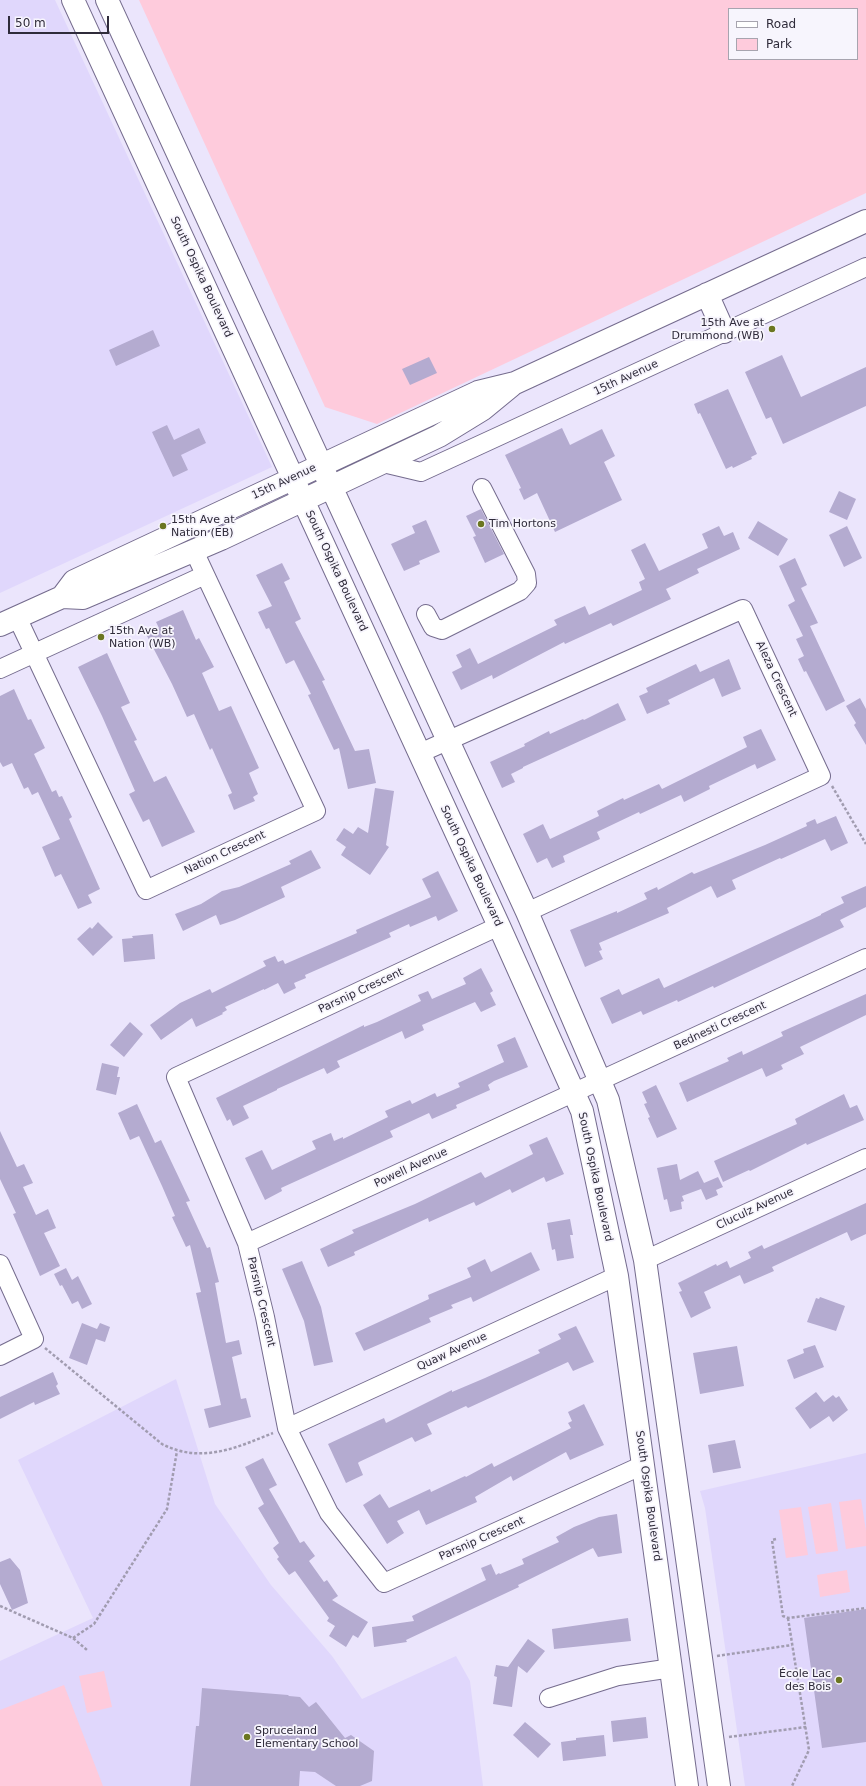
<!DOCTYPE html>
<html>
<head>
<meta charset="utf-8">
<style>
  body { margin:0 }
  #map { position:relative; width:866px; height:1786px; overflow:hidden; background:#ebe5fc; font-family:"DejaVu Sans",sans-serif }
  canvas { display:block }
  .legend { position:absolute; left:728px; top:8px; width:130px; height:52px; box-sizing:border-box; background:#f7f5fd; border:1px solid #a7a4af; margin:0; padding:5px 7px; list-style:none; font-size:12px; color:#2f2b3a }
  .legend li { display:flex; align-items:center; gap:8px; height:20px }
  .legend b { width:20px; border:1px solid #a7a4af }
  .scale { position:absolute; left:8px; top:16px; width:101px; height:18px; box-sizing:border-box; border:2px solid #2f2b3a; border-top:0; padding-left:5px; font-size:12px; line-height:14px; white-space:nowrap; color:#2f2b3a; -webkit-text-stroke:3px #f7f5fd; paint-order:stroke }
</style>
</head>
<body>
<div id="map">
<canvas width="866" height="1786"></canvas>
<ul class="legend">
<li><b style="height:5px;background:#fff"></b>Road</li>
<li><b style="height:11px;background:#fecbdc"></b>Park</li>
</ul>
<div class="scale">50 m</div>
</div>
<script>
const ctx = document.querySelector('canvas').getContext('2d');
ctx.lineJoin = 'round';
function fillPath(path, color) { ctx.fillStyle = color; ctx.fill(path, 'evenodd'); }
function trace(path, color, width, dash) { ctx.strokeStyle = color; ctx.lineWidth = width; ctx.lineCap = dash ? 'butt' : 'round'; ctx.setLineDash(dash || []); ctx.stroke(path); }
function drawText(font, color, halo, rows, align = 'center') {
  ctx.font = font + ' "DejaVu Sans",sans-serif'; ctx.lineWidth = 3.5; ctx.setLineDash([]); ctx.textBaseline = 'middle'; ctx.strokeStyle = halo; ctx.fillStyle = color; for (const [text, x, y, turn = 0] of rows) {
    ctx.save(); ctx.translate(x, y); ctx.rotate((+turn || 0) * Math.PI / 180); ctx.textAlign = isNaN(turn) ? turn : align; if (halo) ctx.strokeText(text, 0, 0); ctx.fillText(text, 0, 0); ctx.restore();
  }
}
fillPath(new Path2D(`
  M0 0H55L272 467 0 593Z
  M176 1379 215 1504 271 1585 332 1656 362 1699 456 1656 470 1681 483 1786H0V1661L93 1618 18 1460Z
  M866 1453V1786H745L705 1508 700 1491Z`), '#e0d7fc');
fillPath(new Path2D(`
  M139 0H866V193L377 424 325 407ZM729 9H857V59H729Z
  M861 1499 866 1531V1546L846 1549 839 1502Z
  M831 1503 838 1551 816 1554 808 1507Z
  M801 1507 808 1555 786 1558 779 1510Z
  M847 1570 850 1592 820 1597 817 1575Z
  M104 1671 112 1707 87 1713 79 1676Z
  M64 1685 103 1786H0V1710Z`), '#fecbdc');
fillPath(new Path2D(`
  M153 330 160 346 116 366 109 350Z
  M782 355 801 397 866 367V406L783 444 771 417 766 419 745 372Z
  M429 357 437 373 410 385 402 369Z
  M728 389 757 454 751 457 752 459 733 468 732 466 726 469 700 413 698 414 694 404Z
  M167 425 174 440 199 428 206 443 181 455 188 470 173 477 152 432Z
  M562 428 570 445 602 429 615 456 604 462 622 500 555 532 537 493 524 500 519 489 521 488 505 455Z
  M839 491 856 499 847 520 829 512Z
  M481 509 504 554 485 563 473 537 476 536 466 516Z
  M426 520 440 552 419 561 420 564 404 571 391 544 415 533 412 526Z
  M758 521 788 539 778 556 748 538Z
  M719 526 724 536 733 532 740 549 697 569 699 573 666 589 671 599 613 626 611 623 565 644 564 642 493 679 492 675 461 690 452 672 462 667 456 655 470 648 478 664 557 625 554 620 585 606 589 615 642 590 639 582 645 579 631 550 645 543 659 571 708 548 702 534Z
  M847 526 862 558 844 567 829 535Z
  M795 558 807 585 801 588 818 623 810 626 845 701 826 711 806 671 804 672 798 659 804 656 796 639 803 636 788 605 795 601 779 566Z
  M282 563 290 579 284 582 301 619 295 622 325 680 322 681 355 751 369 749 376 783 348 789 339 748 334 750 308 695 311 694 294 660 286 664 269 628 266 629 258 612 272 606 256 575Z
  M183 610 196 640 199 638 214 667 202 673 219 711 231 706 259 768 249 773 258 794 253 797 255 801 234 810 228 795 232 793 212 748 210 750 194 714 187 717 172 684 146 634 159 628 156 622Z
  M107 653 130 703 121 707 137 740 134 741 154 782 166 776 195 832 162 847 149 819 143 822 129 794 135 791 102 716 78 667Z
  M729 659 741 689 722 697 714 678 668 700 670 704 647 714 639 696 648 692 646 688 696 664 700 672Z
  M14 689 28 720 31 719 45 748 34 754 52 792 56 790 59 797 62 796 72 817 69 819 100 889 88 895 92 903 78 909 61 874 55 877 42 847 60 839 38 792 32 795 28 787 24 789 12 763 3 767 0 762V696Z
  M860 698 866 709V745L854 725 856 723 846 706Z
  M618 703 626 720 523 767V768L511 774 515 782 502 788 490 762 525 746 524 744 549 731 550 734 583 719 584 720Z
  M761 729 776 760 757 769 755 764 709 786 710 789 684 802 681 795 640 814 639 812 597 832 600 839 563 856 565 862 552 868 547 858 537 863 523 834 543 824 550 839 599 816 597 811 623 798 624 800 659 784 662 789 747 747 743 737Z
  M375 788 394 791 386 845 389 847 370 875 341 855 346 847 336 840 344 828 353 834 358 827 368 833Z
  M836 816 848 843 831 851 825 839 781 859 780 858 732 880 736 889 717 898 711 886 667 908 669 913 599 943 602 950 599 951 603 959 585 967 570 930 617 911V913L647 899 644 893 657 887 658 890 692 872 694 874 765 845 807 826 806 823 815 819 817 824Z
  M311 850 321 868 281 887 285 897 235 920 220 925 216 915 183 931 175 914 201 904 222 891 239 887 291 864 289 861Z
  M438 871 458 911 438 921 436 916 410 927 409 924 389 933 391 937 305 975 306 978 294 983 296 988 284 994 278 983 264 990V989L225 1007 227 1010 222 1013 223 1014 196 1027 192 1018 161 1040 150 1025 180 1003 210 989 212 993 266 966 263 961 275 956 278 962 283 960 285 964 357 933 356 930 431 897 422 879Z
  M866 886V907L840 920 844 927 714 988 713 986 678 1002 677 1000 643 1015 641 1011 612 1024 600 998 619 989 622 995 659 978 664 988 821 915V914L844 903 841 897Z
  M98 922 113 937 93 956 77 939 90 927 92 929Z
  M153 934 155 959 124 962 122 939 133 938 132 936Z
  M481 968 493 991 490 993 496 1005 481 1012 475 1002 422 1025 424 1030 405 1039 402 1031 337 1061 340 1067 327 1074 324 1068 277 1089V1090L243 1106 249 1118 233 1126 230 1119 227 1121 216 1098 364 1025V1027L377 1022 421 1001 418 995 428 991 432 999 466 984 463 978Z
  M866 994V1015L800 1047 804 1054 781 1065 783 1069 766 1077 762 1068 687 1102 679 1083 729 1061 727 1058 742 1051 743 1055 783 1036 781 1032Z
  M130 1022 143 1034 124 1057 110 1045Z
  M515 1037 528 1067 494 1081 488 1085 490 1090 456 1105 457 1108 432 1119 429 1113 390 1131 393 1137 281 1188 282 1191 265 1200 245 1158 262 1150 272 1170 316 1149 312 1141 331 1133 334 1141 343 1137V1139L388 1117 385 1111 410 1100 412 1104 435 1093 437 1097 460 1087 458 1083 504 1062 497 1045Z
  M102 1063 119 1067 117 1077H120L116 1095 96 1090Z
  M656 1085 677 1129 657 1138 648 1118 650 1117 644 1104 647 1103 642 1092Z
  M844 1094 850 1108 857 1105 864 1120 807 1145 806 1143 750 1171 749 1170 723 1182 714 1161 797 1124 795 1119Z
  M137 1104 155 1143 161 1140 190 1201 186 1202 207 1248 210 1247 219 1282 215 1283 226 1343 239 1340 242 1354 232 1357 241 1399 246 1398 251 1417 209 1428 204 1409 221 1405 196 1293 201 1292 190 1245 186 1247 172 1217 175 1216 162 1186 139 1136 130 1140 118 1113Z
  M0 1131 17 1167 24 1164 33 1183 23 1187 36 1215 48 1209 56 1228 44 1233 60 1266 40 1276 13 1214 16 1213 0 1179Z
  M547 1137 564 1174 546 1182 544 1177 512 1193 510 1189 476 1206 474 1202 429 1222 428 1218 354 1252 355 1255 328 1267 320 1249 354 1233 352 1230 415 1204 481 1172 485 1178 533 1154 529 1145Z
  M677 1164 680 1180 698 1171 704 1183 718 1177 723 1187 716 1190 718 1195 706 1200 701 1189 682 1196 684 1201 681 1202 682 1209 670 1212 667 1199 664 1200 657 1168Z
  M866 1203V1234L851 1241 847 1232 772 1267 774 1271 744 1284 740 1275 704 1292 711 1308 691 1318 679 1292 682 1291 678 1283 716 1264 717 1266 727 1261 730 1268 751 1258 748 1252 762 1245 764 1249Z
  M570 1219 573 1235H570L574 1258 557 1261 555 1249 552 1250 547 1223Z
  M531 1252 540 1270 473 1302 471 1297 451 1305 453 1308 429 1318 431 1322 364 1351 355 1333 429 1299 428 1295 471 1277 467 1268 485 1259 491 1272Z
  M302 1261 321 1307 333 1362 314 1366 304 1321 282 1269Z
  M66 1268 72 1280 78 1276 92 1304 82 1309 78 1301 72 1304 62 1285 60 1286 54 1274Z
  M820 1297 845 1306 836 1331 807 1322 816 1298 819 1299Z
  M82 1323 97 1329 100 1323 110 1327 105 1342 96 1339 87 1365 69 1358Z
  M576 1326 594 1362 573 1371 568 1362 468 1408 466 1406 427 1424 432 1434 415 1442 412 1437 359 1462 358 1463 363 1475 346 1483 328 1444 384 1418 386 1423 452 1390V1392L485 1378 540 1353 538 1350 561 1339 558 1334Z
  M815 1345 824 1367 794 1379 787 1360 804 1353 803 1349Z
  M737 1346 744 1386 700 1394 693 1353Z
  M53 1372 58 1384 56 1386 60 1394 35 1405 34 1402 0 1419V1397Z
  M816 1392 824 1402 833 1395 836 1398 839 1396 848 1410 833 1422 829 1416 810 1429 795 1408Z
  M584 1404 604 1445 570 1460 566 1452 513 1481 511 1476 475 1497 477 1502 426 1525 419 1510 397 1521 404 1533 387 1544 363 1505 380 1494 389 1508 430 1489 431 1492 465 1476 466 1477 492 1463 494 1467 571 1428 568 1423 572 1421 568 1412Z
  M735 1440 741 1468 713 1473 708 1445Z
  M263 1458 277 1485 269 1489 300 1543 304 1541 315 1556 309 1561 324 1582 327 1580 338 1596 332 1600 368 1622 358 1638 353 1635 346 1647 329 1636 335 1626 327 1621 329 1618 295 1571 289 1575 277 1559 279 1557 273 1548 279 1543 258 1508 264 1504 245 1467Z
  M617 1514 622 1553 598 1557 593 1548 518 1585 519 1587 406 1640 407 1642 374 1647 372 1627 414 1621 412 1616 486 1580 481 1568 491 1564 496 1575 499 1573 500 1574 524 1564 522 1559 559 1542 556 1537 574 1527 599 1517Z
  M10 1558 20 1570 28 1603 12 1610 0 1584V1562Z
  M866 1609V1742L822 1748 804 1618Z
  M628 1618 631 1641 554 1649 552 1629Z
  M528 1639 545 1651 527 1673 518 1666 512 1707 493 1704 497 1677 494 1676 496 1665 508 1667Z
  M202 1688 288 1695 289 1696 300 1697 309 1707 316 1702 345 1738 351 1735 374 1751 372 1781 360 1786H336L315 1772 300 1771 299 1786H190L196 1726H199Z
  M646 1717 648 1738 613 1742 611 1721Z
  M525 1722 551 1744 538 1758 513 1735Z
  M604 1735 606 1756 563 1761 561 1742 576 1740V1738Z`), '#b4abd0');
const minor = new Path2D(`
  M383 463 421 472 866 267
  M426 614 433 627 442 630 520 591 527 583 526 574 482 488
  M17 617 146 890 316 811 194 551
  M0 669 205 575
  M420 753 743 609 821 776 527 912
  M499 926 176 1077 247 1243 265 1317 287 1428 329 1513 384 1583 643 1465
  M247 1243 866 958
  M645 1260 866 1158
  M0 1264 34 1339 0 1356
  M287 1428 617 1276
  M549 1698 618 1676 672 1668`);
const major = new Path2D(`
  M73 0 499 926 582 1111 617 1276 687 1786
  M107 0 527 912 608 1100 645 1260 719 1786
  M707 294 724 332
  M62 597 74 581 478 392 515 383 866 221
  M0 625 62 597 83 598 221 539 439 436 483 409 511 386`);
trace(minor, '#756c8e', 20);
trace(major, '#756c8e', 24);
trace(new Path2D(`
  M832 786 866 844
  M45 1348 162 1444C201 1464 236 1448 273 1433
  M776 1539 772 1540 783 1616 788 1618 866 1608
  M0 1606 73 1638 87 1650
  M788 1618 809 1750 792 1786
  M73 1638 94 1624 167 1509 177 1451
  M717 1656 792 1645
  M729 1737 806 1727`), '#a19cb0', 2.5, [3, 2]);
trace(minor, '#fff', 18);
trace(major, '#fff', 22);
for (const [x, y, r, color] of [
  [772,329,4,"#6b7621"],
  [481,524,4,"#6b7621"],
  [163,526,4,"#6b7621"],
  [101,637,4,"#6b7621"],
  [839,1680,4,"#6b7621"],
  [247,1737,4,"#6b7621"]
]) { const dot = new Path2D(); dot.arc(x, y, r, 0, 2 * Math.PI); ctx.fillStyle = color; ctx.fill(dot); trace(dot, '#f7f5fd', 1.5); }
drawText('11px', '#2f2b3a', '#f7f5fd', [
  ["South Ospika Boulevard",201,277,65],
  ["15th Avenue",626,378,-25],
  ["15th Avenue",284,482,-25],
  ["South Ospika Boulevard",336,571,65],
  ["Aleza Crescent",776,679,65],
  ["Nation Crescent",225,853,-25],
  ["South Ospika Boulevard",471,866,65],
  ["Parsnip Crescent",361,991,-25],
  ["Bednesti Crescent",720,1026,-25],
  ["Powell Avenue",411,1168,-25],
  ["South Ospika Boulevard",595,1177,78],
  ["Cluculz Avenue",755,1209,-25],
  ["Parsnip Crescent",261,1302,77],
  ["Quaw Avenue",452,1352,-25],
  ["South Ospika Boulevard",648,1496,82],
  ["Parsnip Crescent",482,1539,-24]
]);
drawText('11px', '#2f2b3a', '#f7f5fd', [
  ["15th Ave at",764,323,"right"],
  ["Drummond (WB)",764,336,"right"],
  ["15th Ave at",171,520],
  ["Nation (EB)",171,533],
  ["Tim Hortons",489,524],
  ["15th Ave at",109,631],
  ["Nation (WB)",109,644],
  ["École Lac",831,1674,"right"],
  ["des Bois",831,1687,"right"],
  ["Spruceland",255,1731],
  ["Elementary School",255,1744]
], 'left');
</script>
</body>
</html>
